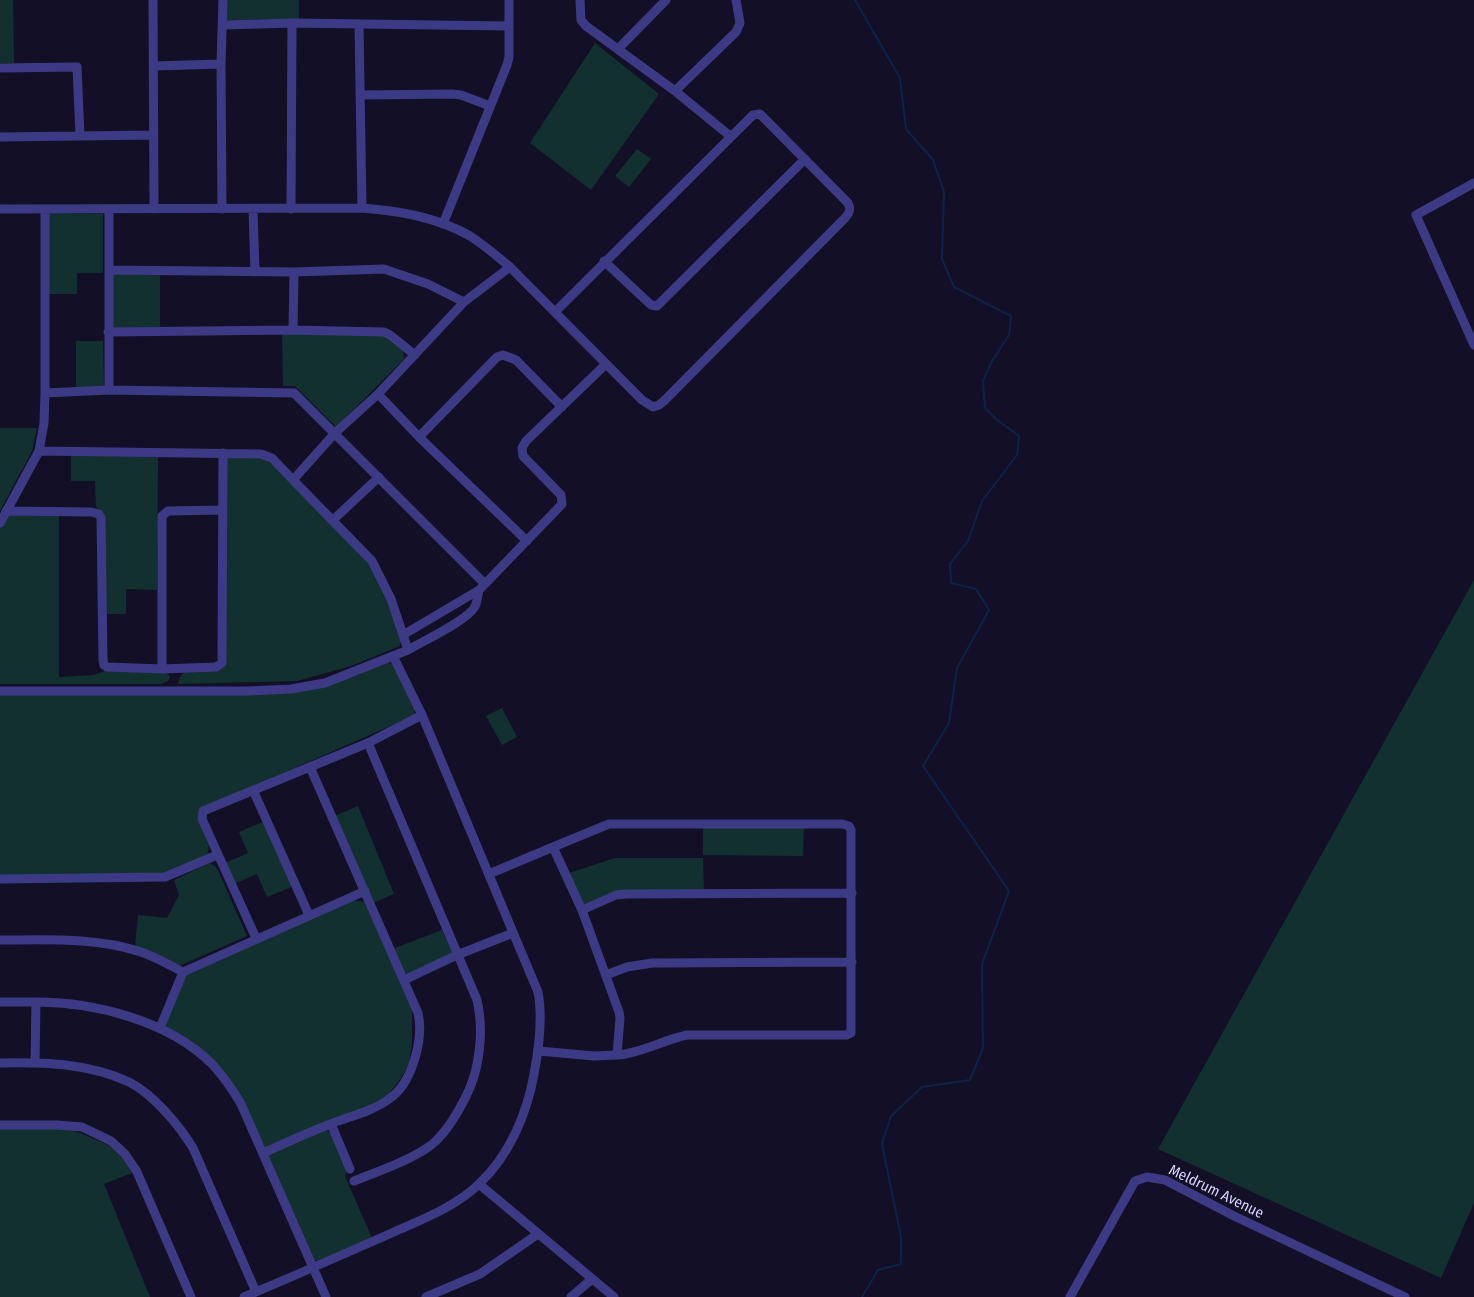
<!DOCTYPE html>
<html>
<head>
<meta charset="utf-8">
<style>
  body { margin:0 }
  canvas { display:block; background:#130f26 }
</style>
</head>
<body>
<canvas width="1474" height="1297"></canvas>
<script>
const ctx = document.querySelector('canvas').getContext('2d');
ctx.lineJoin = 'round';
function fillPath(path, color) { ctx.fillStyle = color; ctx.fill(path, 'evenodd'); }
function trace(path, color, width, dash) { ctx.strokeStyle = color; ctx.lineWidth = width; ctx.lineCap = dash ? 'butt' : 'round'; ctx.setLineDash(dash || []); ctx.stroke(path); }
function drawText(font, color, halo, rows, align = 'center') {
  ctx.font = font + ' "Fira Sans Condensed",sans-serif'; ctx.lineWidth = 4.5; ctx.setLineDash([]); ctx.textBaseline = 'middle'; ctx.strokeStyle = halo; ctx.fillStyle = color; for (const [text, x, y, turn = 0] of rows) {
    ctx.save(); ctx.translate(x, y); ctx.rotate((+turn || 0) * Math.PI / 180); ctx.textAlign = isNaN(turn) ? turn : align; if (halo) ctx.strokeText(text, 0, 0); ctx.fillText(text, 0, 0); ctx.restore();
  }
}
fillPath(new Path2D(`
  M0 0H13L14 63H0Z
  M227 0H299V19L227 20Z
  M595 43 659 94 591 190 530 143Z
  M637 149 651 159 629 187 615 176Z
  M47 213 103 214V273H77V294H47Z
  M112 273H160V329H110Z
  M282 333 386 335 403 351 404 359 336 427 295 386H283Z
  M76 341H103L104 388H76Z
  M0 428H37L32 451 0 511Z
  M71 454 158 455 157 590 126 589V614H104L103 516 96 507 95 481H71Z
  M224 455 271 459 371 561 402 636 400 646 351 666 297 681 178 684 180 677 185 671 220 667Z
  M7 513H59V677L94 675 107 670 165 671 170 677 168 681 161 684H0V527Z
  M1474 580V1203L1441 1278 1158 1149Z
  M387 663 393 664 415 710 413 716 201 809 197 818 209 846 207 856 163 874 0 876V693L290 691Z
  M502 708 517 737 502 745 486 716Z
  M358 806 394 894 373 903 335 816Z
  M265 821 294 886 267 897 257 874 234 884 225 863 248 853 239 832Z
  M703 826H804L803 856 703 855Z
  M615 858H703L704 892 635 891 583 908 569 873Z
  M210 863 217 868 247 936 179 966 135 947 138 915 167 918 179 895 174 880Z
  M352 900 365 902 412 1010V1042L409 1063 401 1078 388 1095 374 1104 264 1150 213 1062 163 1027 185 975Z
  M442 930 452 952 449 956 408 974 403 973 392 949Z
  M0 1127H56L80 1133 108 1145 121 1156 132 1173 104 1184 150 1297H0Z
  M321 1131H327L334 1134 348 1169 345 1176 372 1238 318 1261 312 1259 265 1155Z`), '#12302f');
trace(new Path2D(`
  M855 0 900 78 906 129 933 160 944 192 942 259 954 287 1011 316 1009 335 992 361 983 381 985 408 996 419 1019 436 1017 455 982 501 968 541 950 564 951 583 976 589 989 610 957 668 949 723 923 766 1009 891 982 964 983 1048 970 1080 922 1087 891 1116 882 1144 901 1237V1264L878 1270 862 1297`), '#0c2248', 2);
trace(new Path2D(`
  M153 0 154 209
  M580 0 581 20 586 26 675 91 730 136
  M359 24 362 208
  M223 25 292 23 508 26
  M618 49 666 0
  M154 66 221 64
  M0 68 77 67 80 136
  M675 91 736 32 740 23 736 0
  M361 95 452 94 461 95 490 106
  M0 137 153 135
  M1474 183 1416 215 1474 345
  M0 209 362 208C399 211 437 217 470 236 484 245 497 256 510 267L642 400 653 407 659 405 664 401 845 218C850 213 851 209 848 203L760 114 753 115 555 312
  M45 209V393L44 423 39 451 261 454 272 458 293 480
  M109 209V390
  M222 209 221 64 223 0
  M253 209 255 272
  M291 209 292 23
  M443 224 507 65 509 57V0
  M604 261 651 305 657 306 805 159
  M510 267 464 302 378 394 335 433 293 480 372 561 391 599 408 650C423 641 466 621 474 608 478 603 477 596 479 590L562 504 561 495 523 456 522 448 526 441 606 364
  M109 270 294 272 384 269 428 284 464 302
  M293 330 294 272
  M108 332 293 330 384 332 390 335 415 355
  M45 393 109 390 294 393 485 584
  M378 394 419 437
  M6 511 91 512 99 514 101 518 103 660 104 665 107 667 162 669 216 667 222 663 223 453
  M333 520 379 477
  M0 523 39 451
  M527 541 419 437 497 357 503 355 516 360 562 407
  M403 635 479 590
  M162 669V516L168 511 222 510
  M0 691H248L291 689 325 683 408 650
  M253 790 309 915
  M553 847 609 824H842L849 826 851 830V1033L846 1035H687C663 1040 642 1053 617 1055
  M489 874 553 847 582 910 619 1012 620 1018 617 1055 594 1056 539 1051
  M0 879 165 877 217 855
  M582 910 616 895 626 894 852 893
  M256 938 202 819 203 811 368 743 422 715
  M0 940C47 940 96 937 141 952 156 957 169 965 183 972
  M606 975 627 967 652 963 852 962
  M404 980 457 955 513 933
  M0 1002H36L35 1062
  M36 1002C95 1002 169 1021 212 1064 223 1076 233 1090 241 1104L326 1297
  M160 1028 183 972 365 891
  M0 1063C44 1062 88 1063 129 1082 153 1094 179 1125 193 1148L256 1292
  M331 1124 350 1169
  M0 1125H57L82 1127 111 1141 125 1154 137 1172 191 1297
  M263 1153C286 1143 309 1132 333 1123 351 1116 373 1111 389 1099 412 1084 424 1039 418 1013L310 767
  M354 1181C379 1171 407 1162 430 1146 449 1132 471 1092 476 1069 481 1047 482 1022 477 1000L368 743
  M479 1184 614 1297
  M244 1297C294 1276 344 1254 394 1232 423 1219 455 1207 479 1184 509 1156 527 1114 534 1074 539 1048 543 1018 538 992L422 715 393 656
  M426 1297 480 1274 538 1234
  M571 1297 592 1279
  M1070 1297 1135 1181 1147 1177 1165 1180 1234 1216 1405 1297`), '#3d3a85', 9);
drawText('15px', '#d9d4ff', '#130f26', [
  ["Meldrum Avenue",1216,1192,26]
]);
</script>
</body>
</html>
